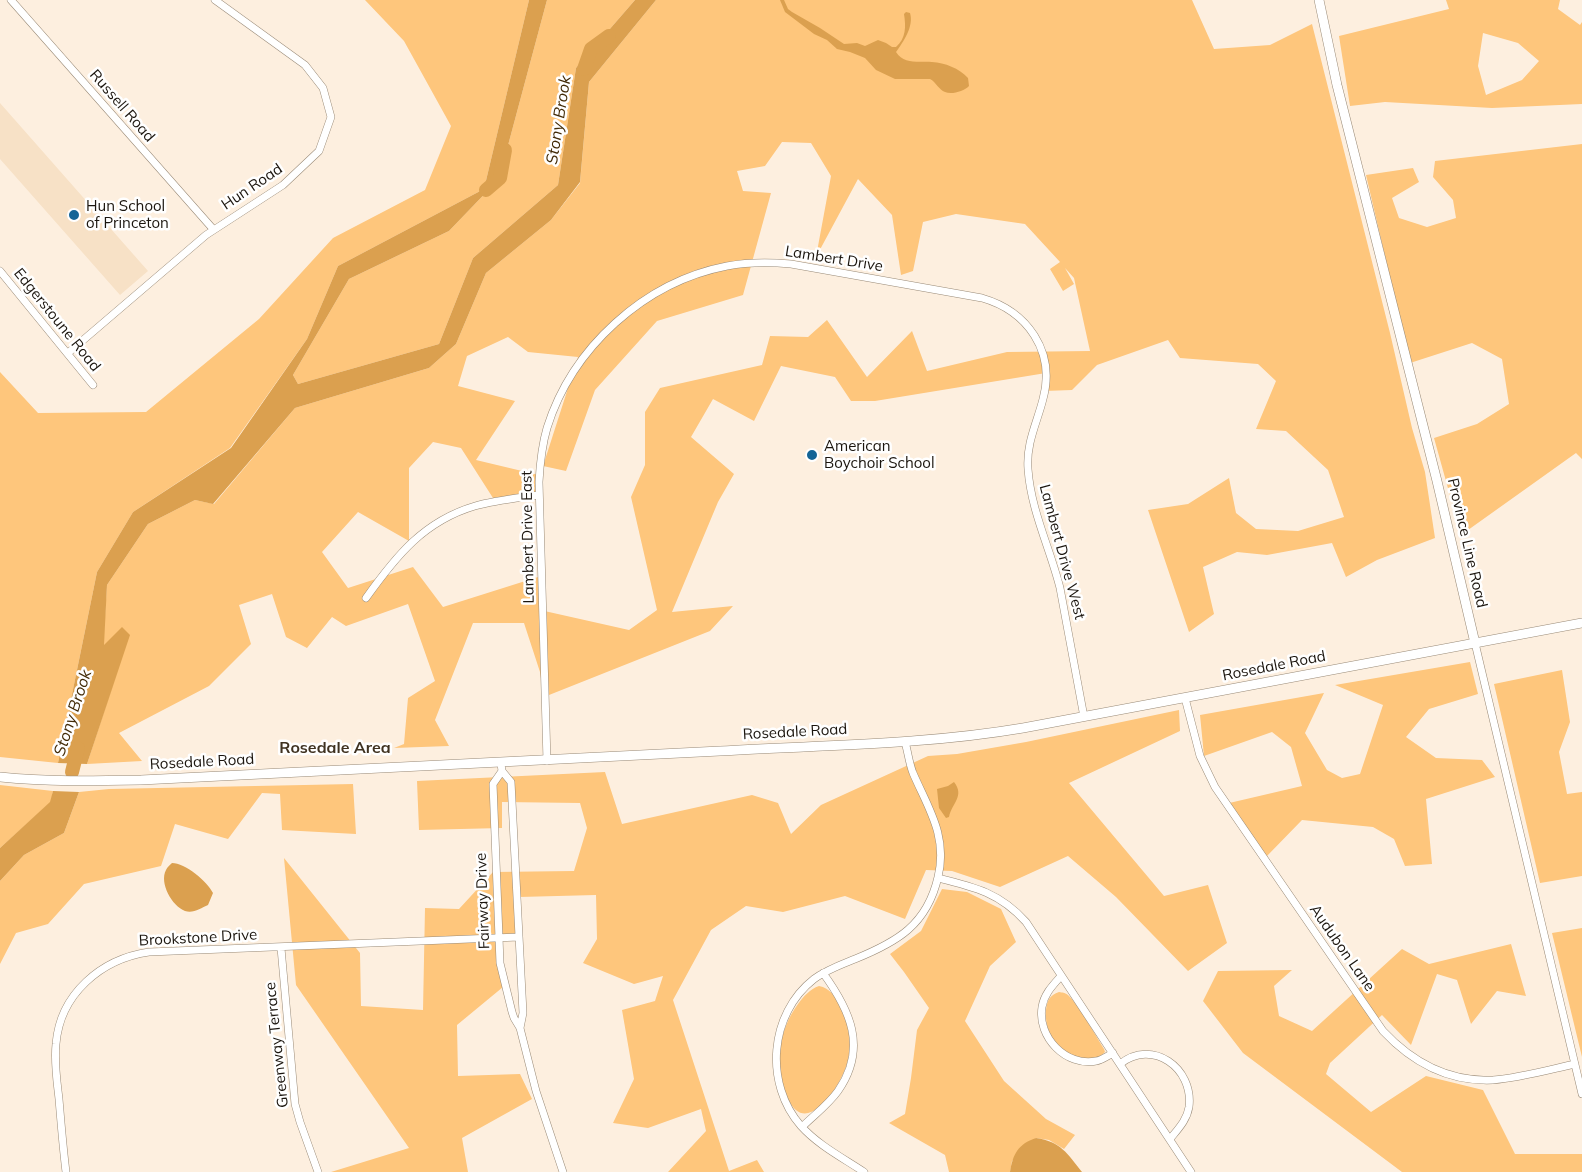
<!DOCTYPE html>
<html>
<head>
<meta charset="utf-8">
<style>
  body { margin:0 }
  canvas { display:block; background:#fdefdf }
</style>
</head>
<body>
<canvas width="1582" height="1172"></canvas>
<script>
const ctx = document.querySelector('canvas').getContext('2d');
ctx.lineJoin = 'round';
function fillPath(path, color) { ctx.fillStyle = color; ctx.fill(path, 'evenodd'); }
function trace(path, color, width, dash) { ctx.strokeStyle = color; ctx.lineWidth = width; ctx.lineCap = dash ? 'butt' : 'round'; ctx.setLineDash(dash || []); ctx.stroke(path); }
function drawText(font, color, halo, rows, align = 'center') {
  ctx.font = font + ' Mulish,sans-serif'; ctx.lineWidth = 5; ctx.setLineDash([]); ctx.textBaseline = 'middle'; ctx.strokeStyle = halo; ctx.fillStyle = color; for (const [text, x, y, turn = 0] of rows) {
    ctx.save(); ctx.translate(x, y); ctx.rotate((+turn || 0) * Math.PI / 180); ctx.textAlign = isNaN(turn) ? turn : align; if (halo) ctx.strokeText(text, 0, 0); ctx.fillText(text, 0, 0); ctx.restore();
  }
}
fillPath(new Path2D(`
  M0 103 148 271 120 295 0 159Z`), '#f7e1c6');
fillPath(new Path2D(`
  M365 0H529L484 189 338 266 307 339 230 448 133 512 97 572 58 763 0 757V372L38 413 146 412 259 319 333 238 425 190 451 126 404 41Z
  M547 0H635L576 68 558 185 473 258 439 344 298 384 293 375 349 279 449 231 499 179Z
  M656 0H1192L1214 49 1270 45 1312 24 1390 333 1412 428 1425 472 1435 538 1377 560 1346 577 1332 543 1267 555 1237 552 1203 567 1214 614 1189 632 1148 510 1188 504 1229 478 1236 513 1256 529 1298 531 1344 517 1328 470 1286 431 1256 429 1276 381 1258 364 1180 358 1168 340 1097 365 1072 390 1044 391 1046 373 875 401H851L835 377 781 366 754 421 713 399 691 437 734 474 718 502 672 612 733 606 710 631 544 697 540 672 524 623H473L435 720 449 746 394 748 404 744 408 698 435 681 408 604 346 626 332 617 307 648 286 637 272 594 239 605 251 644 209 686 119 733 142 761 87 764 129 635 103 646 107 585 148 524 195 500 214 504 295 408 429 368 456 344 486 273 551 220 580 183 589 82ZM782 142 811 143 831 176 816 257 858 179 892 215 901 275 913 271 923 222 956 214 1025 224 1060 262 1050 269 1063 291 1074 284 1065 268 1074 278 1090 351 1007 352 927 371 912 331 867 377 827 320 808 337 770 336 762 365 660 388 645 412V465L631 497 657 610 629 630 540 610 538 577 443 607 413 567 348 588 322 552 358 512 409 541V468L433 442 461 448 493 498 541 494 543 476 476 460 515 401 458 386 467 356 508 337 528 352 578 357 543 466 566 471 595 390 657 321 743 295 771 193 743 191 737 171 765 166Z
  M1446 0H1560L1558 9 1580 25 1582 22V104L1492 108 1385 102 1350 106 1339 36 1449 9ZM1483 33 1518 43 1539 61 1522 80 1486 95 1478 66Z
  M1582 144V459L1576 453 1461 535 1434 438 1477 424 1509 404 1502 359 1472 343 1410 363 1366 175 1413 168 1419 182 1392 198 1399 218 1427 227 1456 218 1453 200 1433 177 1435 161Z
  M1470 662 1478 694 1429 709 1406 737 1436 758 1482 760 1495 777 1426 799 1432 864 1405 866 1394 839 1373 827 1302 820 1267 856 1246 835 1225 804 1302 786 1291 747 1272 732 1204 756 1200 715 1324 693 1305 733 1327 770 1342 778 1360 774 1383 705 1335 685Z
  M1562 670 1570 722 1559 752 1567 794 1582 792V876L1540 883 1494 684Z
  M1179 710 1180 731 1069 783 1164 896 1208 885 1227 943 1188 971 1116 897 1068 856 1000 887 952 871 926 870 905 919 845 896 783 912 746 906 711 930 673 1000 729 1171 757 1160 764 1172H668L706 1131 701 1109 648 1128 613 1123 634 1079 622 1010 655 1001 663 976 634 984 583 963 597 939 596 895 519 897V940L496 941 503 987 457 1025 458 1076 520 1074 532 1099 462 1138 468 1172H331L409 1148 296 985 284 858 360 953 361 1006 423 1010 425 908 459 909 493 872 574 871 587 828 580 803 502 802V828L419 830 417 781 605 772 622 824 752 795 778 803 791 834 821 805 928 756 957 754 1026 742Z
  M353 784 356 834 282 830 280 794 262 793 228 839 175 824 161 866 84 884 48 924 16 933 0 964V881L24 855 64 833 79 792 109 789Z
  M0 785 53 791 51 802 0 848Z
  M942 889 967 892 1001 909 1016 942 990 966 965 1021 1004 1081 1046 1119 1075 1135 1064 1149 1049 1140 1036 1138 1012 1161 1010 1172H949L945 1155 889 1123 905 1114 911 1078 917 1030 929 1008 904 972 890 954 921 931Z
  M1582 928V1057L1552 933Z
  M1511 944 1526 996 1497 991 1471 1024 1457 980 1437 974 1411 1045 1382 1015 1330 1063 1326 1074 1371 1112 1426 1076 1483 1090 1515 1154H1582V1172H1402L1243 1053 1203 1001 1218 971 1292 970 1274 986 1279 1016 1312 1031 1402 949 1429 964Z
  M819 986C830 988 836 997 841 1007 849 1023 852 1042 848 1060 843 1083 807 1140 788 1099 773 1068 778 1031 798 1004 804 996 810 989 819 986Z
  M1059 992C1063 993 1064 992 1068 995 1078 1004 1096 1036 1104 1049L1105 1052C1090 1067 1066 1056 1054 1042 1048 1033 1045 1021 1046 1010 1047 1000 1050 995 1059 992Z`), '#fec67c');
fillPath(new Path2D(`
  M529 0H547L499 179 449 231 349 279 293 375 298 384 439 344 473 258 558 185 576 68 635 0H656L589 82 580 182 551 220 486 273 456 344 429 368 295 408 213 504 195 500 148 524 107 585 104 645 122 627 130 635 87 764 58 763 97 572 133 512 231 448 307 339 338 266 484 189Z
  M780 0H784L788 9 792 12 820 28 844 44 857 43 865 46 878 40 886 43 892 47H896C906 38 906 27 904 14L906 12 910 13C914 26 904 41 896 52 904 65 919 61 932 62 945 63 959 68 968 78L969 86C964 91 952 95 945 92 939 90 936 82 930 79H895L876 70 865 58 850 52 837 49 827 40 814 34 785 12Z
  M954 782C965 796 952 803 949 817L946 818 939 808 937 789 948 786Z
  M53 791 79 792 64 833 24 855 0 881V848L50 802Z
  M172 863C185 863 207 881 213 893L208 905C201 908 193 914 185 911 172 906 159 883 166 870 167 867 170 865 172 863Z
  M1036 1138C1061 1142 1067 1153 1082 1172H1010C1013 1154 1018 1144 1036 1138Z`), '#dba04f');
trace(new Path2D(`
  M584 69 591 49 609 36
  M486 190 500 178 505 150
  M72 772 78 748`), '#dba04f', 14);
const street = new Path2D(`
  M11 0 213 229
  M0 271 93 385
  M68 353 206 235 283 185 319 151 331 117 323 88 305 65 215 0
  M366 598C396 556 424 521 475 506 495 500 518 498 539 495
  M1475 643 1582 1094
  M1185 698 1200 756 1215 787 1383 1031C1412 1062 1449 1082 1493 1080 1520 1078 1548 1070 1575 1064
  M547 761 539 482C540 464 542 445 547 428 572 348 644 282 727 266 748 262 769 262 791 264L982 298C1027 311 1056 351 1043 399 1037 423 1026 443 1028 469 1031 511 1050 548 1060 588L1084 717
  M501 764 502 771 493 784 500 963 512 1012 514 1018 520 1028 536 1091 563 1172
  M502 771 511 782 523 1013 520 1028
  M938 878C975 887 1000 893 1026 922L1191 1172
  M281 948 295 1104 300 1122 318 1172
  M1061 976C1053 985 1044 994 1042 1007 1037 1037 1066 1067 1096 1061 1102 1060 1107 1056 1113 1053
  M1120 1064C1152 1038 1194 1068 1189 1107 1187 1120 1178 1129 1170 1139
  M802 1127C814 1115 828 1105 838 1091 868 1048 850 1010 823 973
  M66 1172C63 1148 61 1123 59 1099 57 1081 54 1063 56 1044 60 994 101 959 149 952L519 937
  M864 1172C843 1158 818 1145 801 1126 764 1084 769 1014 814 979 826 970 840 965 855 959 897 942 927 925 938 877 948 836 928 808 913 773 909 763 908 752 905 742`);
const secondary = new Path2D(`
  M1319 0 1337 85 1437 481 1475 643
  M0 777C47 782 94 781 141 780 334 771 527 762 720 751 822 745 923 745 1023 728L1582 623`);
trace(street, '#998a77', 8);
trace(secondary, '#998a77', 10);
trace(street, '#fff', 7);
trace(secondary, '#fff', 9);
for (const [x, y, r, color] of [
  [74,215,6,"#136496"],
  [812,455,6,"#136496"]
]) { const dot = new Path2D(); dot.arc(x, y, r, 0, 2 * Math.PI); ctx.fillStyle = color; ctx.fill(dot); trace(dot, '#fff', 2); }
drawText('15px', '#1b150e', '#fff', [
  ["Russell Road",122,106,49],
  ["Hun Road",252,187,-34],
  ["Lambert Drive",834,259,9],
  ["Edgerstoune Road",57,320,51],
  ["Lambert Drive East",528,537,-91],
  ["Province Line Road",1467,543,77],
  ["Lambert Drive West",1062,552,75],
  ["Rosedale Road",1274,666,-11],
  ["Rosedale Road",795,732,-3],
  ["Rosedale Road",202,762,-3],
  ["Fairway Drive",483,901,-92],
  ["Brookstone Drive",198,938,-3],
  ["Audubon Lane",1342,948,55],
  ["Greenway Terrace",277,1045,-96]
]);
drawText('15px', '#1b150e', '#fff', [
  ["Hun School",86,206],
  ["of Princeton",86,223],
  ["American",824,446],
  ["Boychoir School",824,463]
], 'left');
drawText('italic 16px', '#432b07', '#fff', [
  ["Stony Brook",559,120,-81],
  ["Stony Brook",73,713,-72]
]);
drawText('bold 16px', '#3f3221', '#fff', [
  ["Rosedale Area",335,748]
]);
</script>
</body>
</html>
